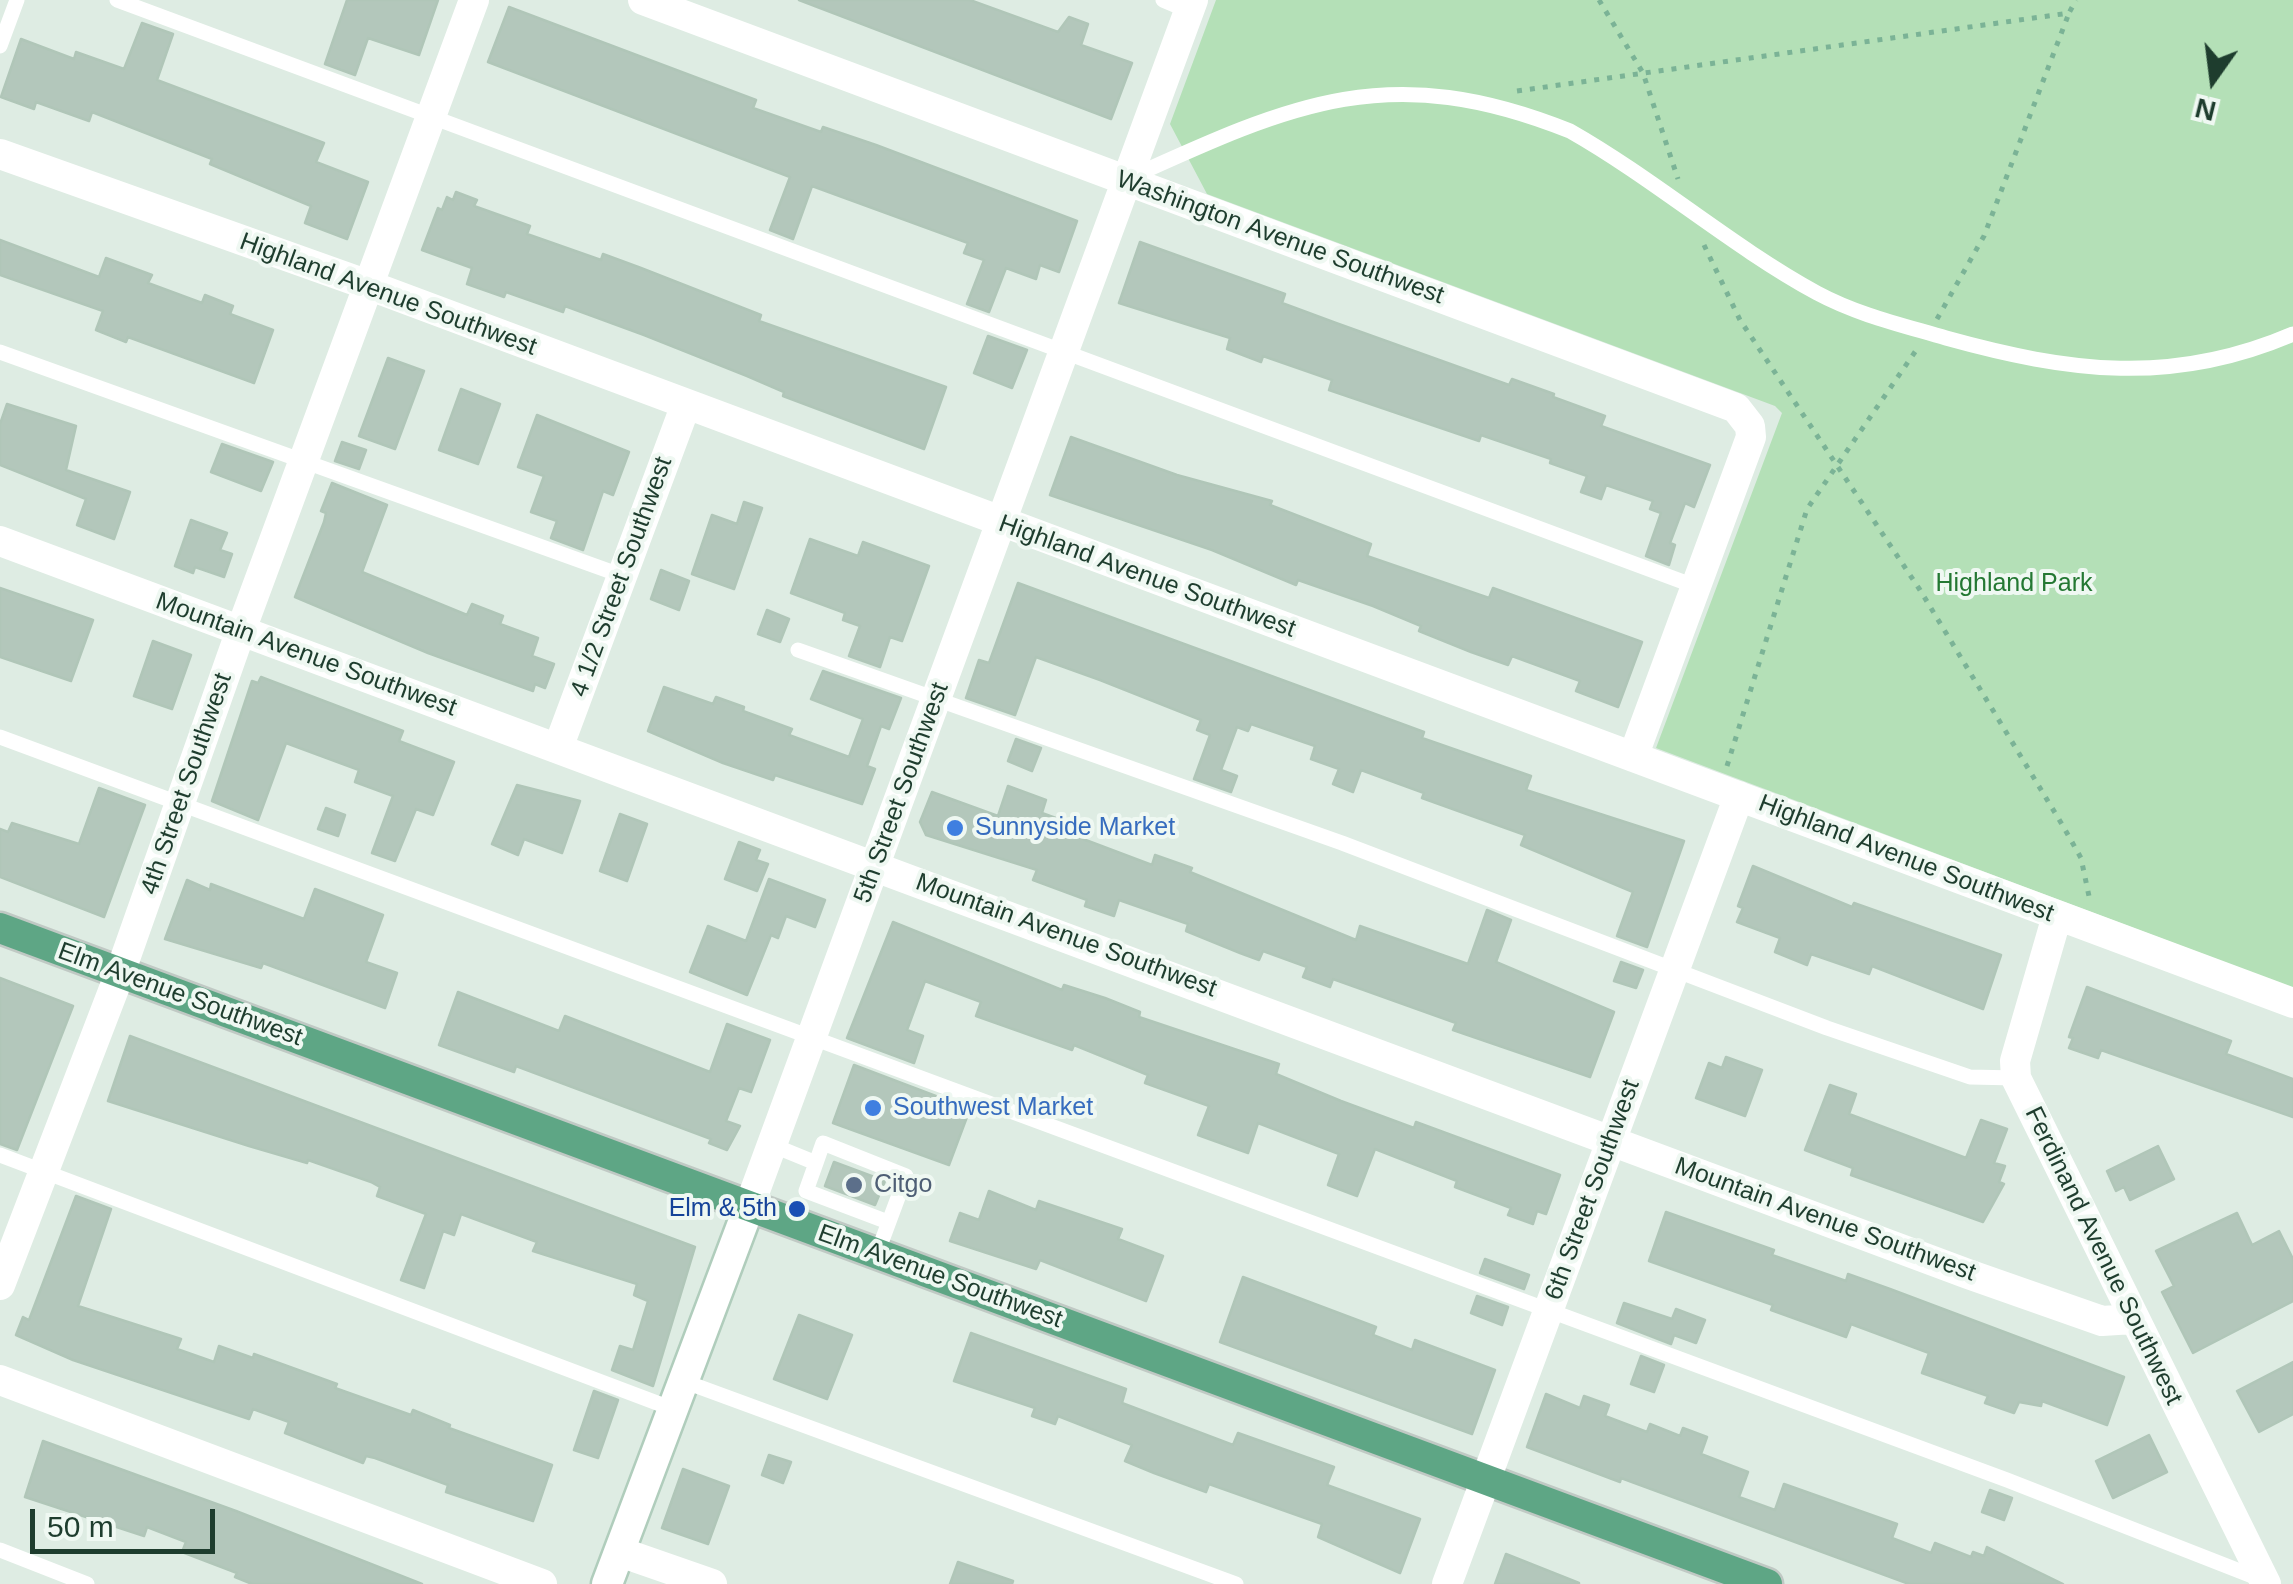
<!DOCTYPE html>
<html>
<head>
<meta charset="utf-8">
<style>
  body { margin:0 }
  #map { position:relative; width:2293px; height:1584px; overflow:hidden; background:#deece3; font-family:Arial,sans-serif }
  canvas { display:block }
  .north { position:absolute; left:2163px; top:30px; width:100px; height:100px; -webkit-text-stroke:8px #eff8f2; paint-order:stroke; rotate:194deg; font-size:28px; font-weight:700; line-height:40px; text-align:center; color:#1e3d2e }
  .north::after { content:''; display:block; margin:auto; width:35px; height:45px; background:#1e3d2e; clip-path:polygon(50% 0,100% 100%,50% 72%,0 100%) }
  .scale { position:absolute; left:30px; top:1509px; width:185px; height:45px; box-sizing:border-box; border:5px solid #1e3d2e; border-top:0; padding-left:12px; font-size:30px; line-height:35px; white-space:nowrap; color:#1e3d2e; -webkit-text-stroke:8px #eff8f2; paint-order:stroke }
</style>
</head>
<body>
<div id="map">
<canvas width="2293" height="1584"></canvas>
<div class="north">N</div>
<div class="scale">50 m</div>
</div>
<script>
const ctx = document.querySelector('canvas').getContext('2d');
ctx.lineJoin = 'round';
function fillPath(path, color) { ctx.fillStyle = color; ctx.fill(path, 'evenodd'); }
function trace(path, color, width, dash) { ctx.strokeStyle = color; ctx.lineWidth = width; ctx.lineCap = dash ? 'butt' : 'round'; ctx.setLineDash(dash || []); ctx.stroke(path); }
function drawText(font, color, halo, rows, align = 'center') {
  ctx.font = font + ' Arial,sans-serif'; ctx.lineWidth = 8; ctx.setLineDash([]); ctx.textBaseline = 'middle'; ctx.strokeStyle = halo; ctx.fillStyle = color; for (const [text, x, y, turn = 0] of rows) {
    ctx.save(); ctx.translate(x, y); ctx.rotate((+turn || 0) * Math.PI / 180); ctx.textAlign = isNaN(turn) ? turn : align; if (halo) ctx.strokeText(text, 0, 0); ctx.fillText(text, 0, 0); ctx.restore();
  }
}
fillPath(new Path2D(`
  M1216 0H2293V988L1656 748 1782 413 1775 406 1207 194 1170 124Z`), '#b4e0b7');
const building = new Path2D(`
  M347 0H438L419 55 368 38 355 75 325 64Z
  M799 0H970L1058 32 1069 17 1088 24 1081 45 1132 63 1111 119Z
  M509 7 756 100 753 108 821 132 823 127 876 145 1077 221 1059 272 1040 265 1036 279 1006 268 989 312 967 304 984 260 964 253 968 243 812 186 793 239 770 230 790 177 488 62Z
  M142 23 173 34 157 80 324 143 316 162 368 182 347 239 305 223 311 206 210 164 212 159 92 112 89 121 36 102 34 109 1 97 21 39 74 59 76 52 124 69Z
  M456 192 477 200 474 206 530 226 527 234 601 260 603 254 641 268 761 315 759 321 946 387 924 449 783 396 784 392 747 376 644 335 565 306 563 312 506 292 504 297 467 284 472 268 422 250 438 208 442 210 447 197 453 200Z
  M0 240 99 277 106 258 152 275 148 283 202 303 205 295 233 306 230 314 273 330 254 383 128 337 126 342 96 330 103 311 0 275Z
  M1140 242 1285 294 1282 303 1336 323 1509 385 1512 379 1554 394 1553 397 1605 416 1601 426 1710 465 1694 507 1685 503 1670 543 1675 545 1669 565 1646 556 1661 513 1650 509 1653 501 1606 485 1601 499 1581 492 1587 476 1550 463 1551 459 1481 435 1479 441 1329 390 1332 380 1263 356 1261 362 1227 349 1230 338 1119 303Z
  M988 336 1027 350 1012 388 974 373Z
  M388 358 424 371 395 449 359 436Z
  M461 389 500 404 478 464 439 450Z
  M7 404 76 426 66 470 130 492 114 539 77 525 86 499 0 465V424Z
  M537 415 629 452 613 495 603 491 583 550 551 538 557 521 531 512 544 476 518 467Z
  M1071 437 1177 475 1272 501 1270 505 1371 544 1367 556 1489 598 1493 588 1642 642 1618 707 1576 691 1580 681 1512 656 1508 665 1471 652 1419 631 1421 626 1373 606 1298 580 1296 585 1212 550 1050 495Z
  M342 442 366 450 359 469 335 461Z
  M222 444 273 462 261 491 211 472Z
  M332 483 387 505 362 572 467 615 472 604 503 616 500 624 538 638 532 656 554 664 545 688 535 684 533 691 428 653 295 597 324 522 326 513 321 511Z
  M744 502 762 508 734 589 692 574 712 515 737 524Z
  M191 520 227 533 220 550 232 554 224 577 195 567 193 573 175 566Z
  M810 539 858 556 863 542 929 566 902 641 890 637 880 667 849 656 860 626 843 620 845 613 791 593Z
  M661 570 689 581 679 610 651 599Z
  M1018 583 1424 732 1422 738 1531 776 1526 790 1684 841 1647 947 1617 936 1633 892 1521 845 1525 835 1422 798 1424 793 1361 770 1353 792 1333 784 1339 769 1311 759 1315 746 1251 724 1248 731 1237 727 1221 770 1237 776 1231 792 1194 779 1210 735 1197 730 1201 720 1100 680 1036 657 1015 715 966 698 979 660 989 663Z
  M0 588 93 620 71 681 0 657Z
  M767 610 789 619 780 642 758 634Z
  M153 641 191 655 172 709 134 696Z
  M823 671 901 698 889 729 881 726 867 766 875 769 862 804 775 775 773 780 723 763 648 731 664 687 713 704 716 697 744 707 743 711 792 729 789 735 849 757 863 719 811 699Z
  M261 677 403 731 399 741 454 762 433 815 416 809 395 861 372 853 393 796 355 782 359 770 286 743 258 820 212 801 252 681 258 683Z
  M1016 739 1041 748 1032 771 1008 761Z
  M517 785 580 801 562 853 524 839 518 855 492 844Z
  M1008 786 1046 800 1042 813 1086 829 1083 839 1152 865 1155 855 1192 868 1190 872 1356 940 1360 926 1468 964 1487 910 1511 920 1496 962 1614 1012 1590 1077 1453 1030 1456 1023 1333 979 1330 987 1303 977 1307 967 1263 951 1259 960 1240 953 1186 931 1188 924 1119 900 1114 916 1085 906 1087 900 1033 880 1037 870 926 835 920 822 932 792 998 816Z
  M99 788 145 805 104 917 0 877V829L8 832 12 823 79 844Z
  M326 808 345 815 338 836 318 829Z
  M620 814 647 824 627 881 600 871Z
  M739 842 760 850 756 860 768 864 757 891 725 879Z
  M1753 866 1852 907 1854 903 2001 955 1983 1009 1872 966 1869 974 1811 954 1807 965 1775 952 1780 938 1737 922 1743 908 1738 906Z
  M769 879 825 900 815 927 786 916 778 938 771 935 747 995 690 972 708 926 746 941Z
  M187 880 210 890 211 884 304 919 315 889 383 915 366 962 397 973 385 1008 263 963 261 968 165 939Z
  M893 922 1062 990 1064 985 1105 998 1140 1012 1139 1017 1279 1064 1276 1074 1341 1101 1414 1128 1416 1122 1560 1175 1546 1214 1537 1211 1533 1224 1508 1215 1511 1208 1455 1187 1457 1181 1375 1149 1357 1196 1328 1185 1339 1154 1258 1123 1248 1153 1198 1135 1209 1106 1145 1083 1148 1075 1074 1045 1072 1050 976 1016 981 1002 925 981 907 1030 923 1036 914 1063 847 1038Z
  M1621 962 1643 970 1636 988 1614 981Z
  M0 978 73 1006 17 1150 0 1144Z
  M2087 987 2231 1041 2226 1054 2293 1079V1117L2101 1050 2098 1058 2069 1048 2073 1038 2069 1037Z
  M458 992 559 1031 565 1016 710 1072 727 1024 770 1040 751 1092 739 1088 726 1121 740 1126 727 1150 709 1143 711 1139 516 1066 514 1072 439 1045Z
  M130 1036 695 1247 653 1386 612 1370 620 1346 633 1350 648 1301 634 1295 637 1284 533 1251 537 1242 461 1214 454 1235 443 1231 424 1288 401 1280 426 1214 377 1196 380 1187 371 1182 308 1160 307 1163 249 1146 108 1101Z
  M1726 1057 1762 1070 1745 1116 1696 1098 1709 1063 1722 1068Z
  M854 1065 970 1109 949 1165 833 1123Z
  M1830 1085 1856 1094 1849 1114 1966 1158 1981 1120 2007 1129 1994 1163 2005 1166 1999 1182 2004 1184 1983 1222 1851 1175 1853 1168 1805 1150Z
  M2158 1146 2174 1179 2130 1200 2124 1187 2116 1191 2107 1171Z
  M834 1162 885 1181 875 1205 825 1186Z
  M989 1191 1036 1210 1039 1201 1122 1229 1118 1239 1163 1256 1146 1301 1040 1260 1036 1269 950 1241 960 1213 979 1220Z
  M76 1196 111 1209 78 1306 181 1339 177 1349 214 1362 219 1346 253 1358 254 1354 337 1384 335 1388 411 1415 413 1410 450 1425 449 1428 552 1465 533 1521 446 1492 448 1485 375 1458 366 1456 363 1463 285 1433 289 1422 253 1409 249 1419 73 1360 16 1335 23 1317 29 1320Z
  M1666 1212 1774 1250 1772 1255 1846 1281 1848 1274 1890 1289 2124 1377 2107 1425 2042 1401 2041 1406 2019 1402 2014 1413 1985 1403 1988 1396 1922 1373 1929 1353 1851 1324 1846 1337 1771 1310 1773 1305 1649 1261Z
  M2237 1213 2252 1245 2279 1231 2293 1259V1301L2193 1353 2162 1292 2174 1286 2156 1251Z
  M1485 1259 1529 1275 1524 1289 1480 1273Z
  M1243 1277 1376 1327 1373 1335 1412 1350 1415 1340 1495 1370 1472 1434 1220 1342Z
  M1477 1296 1508 1307 1502 1325 1471 1313Z
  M1624 1303 1672 1319 1676 1309 1705 1320 1696 1343 1674 1335 1671 1344 1617 1323Z
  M799 1315 852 1335 827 1399 774 1379Z
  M971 1333 1126 1389 1122 1403 1233 1445 1238 1433 1334 1467 1327 1485 1420 1519 1400 1573 1318 1537 1322 1524 1209 1484 1206 1492 1154 1473 1125 1461 1132 1445 1058 1416 1055 1424 1032 1416 1035 1408 954 1381Z
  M1641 1356 1664 1365 1654 1392 1631 1384Z
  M2293 1362V1414L2259 1432 2237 1391Z
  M594 1391 618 1400 598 1458 574 1450Z
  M1546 1394 1580 1408 1584 1396 1609 1405 1605 1416 1647 1432 1650 1424 1680 1436 1683 1428 1707 1437 1701 1454 1748 1472 1739 1497 1775 1510 1784 1484 1897 1524 1892 1538 1931 1553 1935 1543 1971 1557 1973 1552 1984 1556 1987 1547 2063 1584H1909L1621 1478 1620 1482 1527 1447Z
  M2149 1435 2167 1472 2113 1498 2096 1461Z
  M43 1441 236 1511 422 1584H252L235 1577 237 1573 182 1552 186 1542 147 1527 144 1536 25 1497Z
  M769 1455 791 1462 783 1483 762 1475Z
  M683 1469 729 1486 708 1544 662 1528Z
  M1990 1490 2012 1498 2004 1520 1982 1512Z
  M1506 1554 1579 1583V1584H1495Z
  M958 1562 1013 1581 1012 1584H950Z`);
fillPath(building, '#b3c7bb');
trace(building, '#b0c6b8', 2.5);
const secondary = new Path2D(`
  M607 1584 749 1207`);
const primary = new Path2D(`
  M0 928 1767 1584`);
trace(secondary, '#b0cdbc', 35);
trace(primary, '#c0c9c4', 35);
trace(new Path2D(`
  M1599 0 1643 73 1678 179
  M1517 91 2069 13 2076 0
  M1704 245 1740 320 1920 590 2063 826 2081 858 2090 901
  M1937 319 1984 236 2069 13
  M1727 766 1807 509 1917 349`), '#7bb396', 5, [5, 8]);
trace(new Path2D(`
  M117 0C645 192 1169 395 1697 587
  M1163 0 1189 11
  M0 46 17 0
  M1127 179C1294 103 1390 59 1570 131 1656 180 1731 246 1817 293 1858 315 1902 325 1946 338 2069 372 2172 386 2293 334
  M0 352 623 576
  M798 650 1342 843 1827 1028 1970 1077 2016 1078
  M0 737 2007 1480 2260 1579
  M772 1145 816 1163 823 1143 906 1176 877 1254
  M0 1155 673 1409
  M816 1163 806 1191 888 1222
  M683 1381 1236 1584
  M0 1550 87 1584`), '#fff', 15);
trace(new Path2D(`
  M643 0 1736 408 1750 426 1751 437 1633 757
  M0 154 368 285 2293 1003
  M0 541 1968 1274 2102 1321 2133 1319
  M558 748 685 407
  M2057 916 2015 1061 2016 1078 2266 1584
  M749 1207 1193 0
  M0 1285 120 973 241 630 474 0
  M0 1380 542 1584
  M620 1552 712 1584
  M1447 1584 1739 796`), '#fff', 30);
trace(secondary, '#fff', 30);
trace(primary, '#5ea685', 30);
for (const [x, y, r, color] of [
  [955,828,10,"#3f7fe0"],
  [873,1108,10,"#3f7fe0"],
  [854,1185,10,"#5c6f8a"],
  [797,1209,10,"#1a4fb4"]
]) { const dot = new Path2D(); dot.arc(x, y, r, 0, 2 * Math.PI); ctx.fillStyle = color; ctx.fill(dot); trace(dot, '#eff8f2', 4); }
drawText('25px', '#1e3d2e', '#eff8f2', [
  ["Washington Avenue Southwest",1280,238,20],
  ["Highland Avenue Southwest",388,295,20],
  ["4 1/2 Street Southwest",622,577,-70],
  ["Highland Avenue Southwest",1147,577,20],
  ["Mountain Avenue Southwest",306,655,20],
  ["4th Street Southwest",187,784,-71],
  ["5th Street Southwest",902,793,-70],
  ["Highland Avenue Southwest",1906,859,21],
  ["Mountain Avenue Southwest",1066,936,20],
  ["Elm Avenue Southwest",180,995,20],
  ["6th Street Southwest",1593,1190,-70],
  ["Mountain Avenue Southwest",1825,1220,20],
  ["Ferdinand Avenue Southwest",2103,1256,64],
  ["Elm Avenue Southwest",940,1277,20]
]);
drawText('25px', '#247833', '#eff8f2', [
  ["Highland Park",2014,584]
]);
drawText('25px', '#366cbe', '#eff8f2', [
  ["Sunnyside Market",975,828],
  ["Southwest Market",893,1108]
], 'left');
drawText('25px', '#4e5e75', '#eff8f2', [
  ["Citgo",874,1185]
], 'left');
drawText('25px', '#164399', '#eff8f2', [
  ["Elm & 5th",777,1209]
], 'right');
</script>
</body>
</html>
